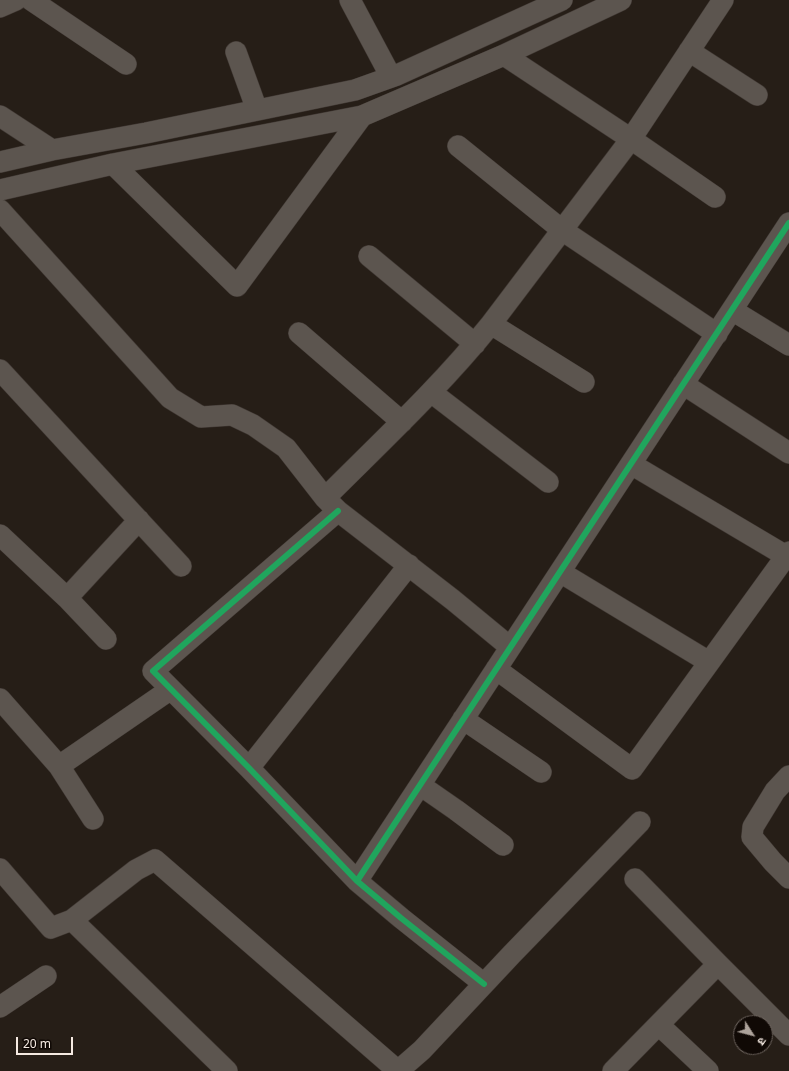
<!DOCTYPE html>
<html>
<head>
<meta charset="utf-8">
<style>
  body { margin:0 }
  #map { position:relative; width:789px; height:1071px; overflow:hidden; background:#261e17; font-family:"Noto Sans","Noto Sans Devanagari",sans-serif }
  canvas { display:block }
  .north { position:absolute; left:733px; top:1015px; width:40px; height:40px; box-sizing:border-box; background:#100905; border:1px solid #6c635d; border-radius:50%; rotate:126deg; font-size:11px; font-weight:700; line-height:16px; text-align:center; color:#f5eae2 }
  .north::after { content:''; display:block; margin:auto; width:14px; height:18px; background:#ada39b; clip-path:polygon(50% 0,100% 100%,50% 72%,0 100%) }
  .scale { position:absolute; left:16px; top:1037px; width:57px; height:18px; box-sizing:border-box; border:2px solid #f5eae2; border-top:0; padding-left:5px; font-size:12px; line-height:14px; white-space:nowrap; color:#f5eae2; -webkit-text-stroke:3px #100905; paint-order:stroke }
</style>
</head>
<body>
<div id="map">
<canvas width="789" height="1071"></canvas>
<div class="north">उ</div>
<div class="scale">20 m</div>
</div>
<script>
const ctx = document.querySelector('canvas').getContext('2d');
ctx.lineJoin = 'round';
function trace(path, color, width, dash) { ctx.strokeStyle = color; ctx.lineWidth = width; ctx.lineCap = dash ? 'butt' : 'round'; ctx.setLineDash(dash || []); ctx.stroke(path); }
const street = new Path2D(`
  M31 0 126 64
  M350 0 391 77
  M0 7 16 0
  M689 51 757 95
  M236 52 257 110
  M504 55 631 139 715 197
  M0 116 52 150
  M458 146 562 230 717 334
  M0 162 52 150 146 133 355 90 397 75 562 0
  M113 164 237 286 362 116
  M0 190 113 164 362 116 504 55 621 0
  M0 210 170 398 201 417 232 415 253 425 286 448 325 498 338 511 453 600 510 647
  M369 256 475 344
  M732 310 789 345
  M491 324 584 382
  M299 333 402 422
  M0 370 181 566
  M683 384 789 453
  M431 392 548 482
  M631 464 786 556
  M325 498C382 441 441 386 491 324L631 139 723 0
  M338 511 153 671 249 768 357 881 401 918 484 984
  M0 535 67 598 106 639
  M560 572 709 662
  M67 598 139 520
  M496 669 632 769 789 552
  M0 699 59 766 93 819
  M463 719 541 772
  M59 766 171 689
  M249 768 409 565
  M789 776 775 791 753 827 752 837 773 862 789 878
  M420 785 456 810 503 845
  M0 869 51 928 72 920 136 870 155 860 398 1071
  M635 879 718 964 789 1035
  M357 881 789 223
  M72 920 227 1071
  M0 1007 46 976
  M659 1025 708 1071
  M398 1071 422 1050 512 954 640 822
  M613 1071 718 964`);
trace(street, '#413934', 22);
trace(street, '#5c554f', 21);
trace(new Path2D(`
  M338 511 153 671 249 768 357 881 401 918 484 984
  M357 881 789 223`), '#20a55d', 6);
</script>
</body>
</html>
